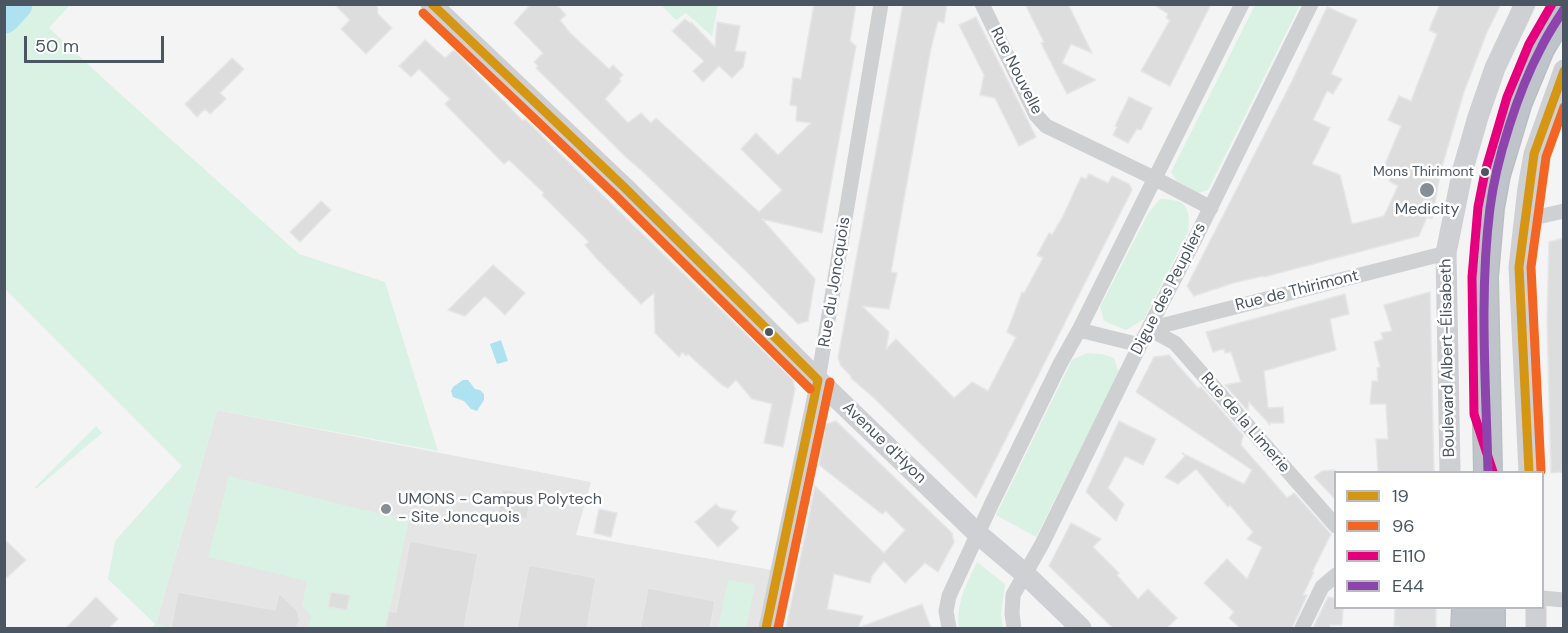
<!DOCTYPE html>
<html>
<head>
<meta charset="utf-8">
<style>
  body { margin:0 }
  #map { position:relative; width:1568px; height:633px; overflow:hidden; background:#f4f4f4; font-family:"DM Sans",sans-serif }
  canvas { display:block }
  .frame { position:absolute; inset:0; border:6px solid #4a5661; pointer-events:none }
  .legend { position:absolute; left:1334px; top:471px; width:210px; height:138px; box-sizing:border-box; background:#fff; border:2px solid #b7bbc0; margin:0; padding:8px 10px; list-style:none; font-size:18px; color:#4a5661 }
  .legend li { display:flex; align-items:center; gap:12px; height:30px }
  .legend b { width:30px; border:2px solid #b7bbc0 }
  .scale { position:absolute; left:24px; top:36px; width:140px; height:27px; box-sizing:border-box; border:3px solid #4a5661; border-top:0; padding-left:8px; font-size:18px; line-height:21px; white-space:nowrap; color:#4a5661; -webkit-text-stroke:4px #fff; paint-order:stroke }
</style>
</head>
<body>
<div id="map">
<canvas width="1568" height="633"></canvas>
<div class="frame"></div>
<ul class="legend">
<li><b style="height:8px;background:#d49613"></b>19</li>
<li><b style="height:8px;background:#f26522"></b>96</li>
<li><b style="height:8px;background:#e5007d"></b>E110</li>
<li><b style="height:8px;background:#8e44ad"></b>E44</li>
</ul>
<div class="scale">50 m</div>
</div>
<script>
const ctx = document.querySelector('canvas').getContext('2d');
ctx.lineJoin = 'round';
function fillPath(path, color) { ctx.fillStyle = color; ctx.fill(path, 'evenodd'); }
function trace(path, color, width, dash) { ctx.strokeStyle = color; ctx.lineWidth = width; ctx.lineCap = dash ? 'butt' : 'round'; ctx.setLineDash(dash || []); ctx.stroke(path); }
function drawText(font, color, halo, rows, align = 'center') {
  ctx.font = font + ' "DM Sans",sans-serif'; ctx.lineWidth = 5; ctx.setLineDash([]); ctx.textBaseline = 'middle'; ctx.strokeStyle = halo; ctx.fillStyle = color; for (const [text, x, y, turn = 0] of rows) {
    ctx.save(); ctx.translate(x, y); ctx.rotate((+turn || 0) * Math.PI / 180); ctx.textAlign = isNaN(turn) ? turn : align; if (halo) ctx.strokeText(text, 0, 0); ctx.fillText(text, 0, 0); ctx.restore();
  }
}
fillPath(new Path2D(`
  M217 410 591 482 576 535 777 571 766 628H152L156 624Z`), '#e6e5e6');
fillPath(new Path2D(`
  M4 5H70L49 28 117 91 299 254 385 282 438 451 217 410 156 624 167 627 166 628H152L155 624 108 579 115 541 182 466 5 289Z
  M661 5H718L712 36 686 13 676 20Z
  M1255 5H1300L1208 190 1197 193 1177 181 1171 172Z
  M1160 199C1186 199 1191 207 1188 232L1144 319 1126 330 1104 321 1100 307 1149 212Z
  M1087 353 1102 354 1114 358 1119 373 1036 537 996 515 1072 360Z
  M96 426 102 433 37 488H34Z
  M229 476 359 509 409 519 386 628H308L311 616 302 605 307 581 208 557Z
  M977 562 1005 584 1001 614 1003 628H959C956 603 966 585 977 562Z
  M728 580 755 585 746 628H718Z`), '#d9f2e3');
fillPath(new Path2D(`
  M501 340 508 361 497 364 490 344Z
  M463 380H468L475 389 480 390 484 394V400L477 411 471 409 464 401 453 397 451 391 453 387Z`), '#aee2f0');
trace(new Path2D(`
  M4 17 16 4`), '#aee2f0', 33);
const building = new Path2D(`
  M334 4H377L378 14 392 28 366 54 341 29 350 20Z
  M531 4H556L566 15 560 20 570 33 609 69 613 65 623 75 619 79 621 81 605 99 628 123 641 113 651 123 656 118 759 212 782 190 741 149 756 133 778 155 811 123 796 121 797 106 790 105 793 78 801 79 814 4H856L850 41 856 46 822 233 762 219 815 279 808 321 798 324 746 271 641 170 628 159 536 68 538 66 534 62 543 53 514 23Z
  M903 4H947L944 23 938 21 931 48 891 272 897 273 889 309 862 306 889 332 886 349 896 339 954 398 972 382 988 391 1016 337 1007 332 1022 292 1024 293 1028 286 1043 258 1037 255 1049 233 1052 235 1063 216 1081 177 1086 179 1089 174 1108 183 1112 176 1129 184 1132 190 976 498 874 398 851 378V376L841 366 838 358Z
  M1025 4H1068L1092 53 1071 44 1062 63 1096 80 1067 94 1041 43 1044 42Z
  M1153 4H1211L1170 86 1141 71 1170 20 1166 18 1168 14Z
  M1440 4H1501L1487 32 1464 92 1441 170 1432 219 1427 217 1419 236 1264 277 1263 276 1233 283 1194 296 1187 286 1291 83 1327 7 1357 20 1331 74 1342 79 1333 94 1327 91 1313 120 1330 128 1312 164 1340 175 1352 224 1384 216 1398 186 1389 181 1392 174 1383 169 1401 126 1388 120 1399 96 1411 101 1437 34 1429 30Z
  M976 17 1036 137 1019 146 995 98 980 95 984 75 959 25Z
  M685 19 690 23 691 22 715 47 717 22 740 26 735 51 746 52 743 67 732 78 719 66 703 82 693 71 704 61 672 31Z
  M425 40 445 58 454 50 523 121 525 119 542 136 793 380 795 389 783 447 764 443 772 404 752 399 736 380 728 388 722 385 688 354 686 356 682 352 679 357 655 333 654 293 641 304 597 259 585 245 589 242 542 195 544 193 509 160 504 164 445 104 450 99 419 69 411 77 399 66Z
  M232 58 244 69 220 93 226 99 210 114 205 109 197 117 185 104Z
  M1129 97 1152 108 1141 130 1137 129 1128 143 1113 135 1117 127 1115 126Z
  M321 201 331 210 300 242 290 232Z
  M1563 238V472L1551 473 1547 320 1549 242Z
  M493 265 525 293 505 315 485 296 465 316 448 310Z
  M1430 292 1434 472H1378L1376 439H1388L1386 404H1370L1372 381H1378L1377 368 1380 367 1374 342 1383 339 1381 333 1392 331 1384 305Z
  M1345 294 1349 314 1330 319 1336 350 1264 371 1268 408 1283 407 1284 423H1270V425L1249 402 1248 411 1225 385 1241 382 1231 352 1225 353 1224 349 1213 352 1206 332Z
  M1169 355 1198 388 1201 387 1243 435 1241 445 1276 485 1287 498 1294 493 1331 534 1312 572H1314L1303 595H1307L1292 628H1240L1229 618 1234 612 1204 583 1227 559 1247 579 1262 547 1247 539 1253 532 1230 505 1228 507 1196 469 1178 484 1165 477 1185 456 1182 453 1244 484 1252 470 1136 392 1154 357Z
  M836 421 952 533 954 542 938 572 925 563 905 583 884 561 872 576 870 583 834 574 827 609 863 616 858 628H786L815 486 884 553 905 530 886 511 882 514 819 465 826 424Z
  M1119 421 1156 439 1143 465 1125 456 1108 488 1124 504 1116 521 1086 492Z
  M1335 470V499L1314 477 1322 471Z
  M502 489 531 494 527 519 498 513Z
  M716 504 720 508 736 511 731 520 739 528 718 547 695 522Z
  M599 509 617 513 611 537 594 533Z
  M1071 523 1101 539 1093 547 1119 573 1117 575 1138 599 1148 589 1177 618 1167 628H1113L1049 566Z
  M4 539 26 560 4 580Z
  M410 541 478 554 464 628H385L389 611 396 612Z
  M529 565 596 578 587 628H517Z
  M648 588 715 601 710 628H640Z
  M178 592 275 610 279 593 297 610 300 620 296 628H171Z
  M331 592 350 595 347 610 328 607Z
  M96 597 118 619 109 628H66Z
  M1328 597 1335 598V608H1343L1342 625H1330V628H1313Z
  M922 604 931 628H860V627Z
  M1395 608H1436V628H1399V626H1394Z`);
fillPath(building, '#ddddde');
trace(building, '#e5e6e7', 1.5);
const highway = new Path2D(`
  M1488 472 1484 277 1490 208 1496 175 1518 102 1540 49 1564 8
  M1491 608V628
  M1465 628 1466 608`);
trace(highway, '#b9bec3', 30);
trace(new Path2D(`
  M982 4 1036 115 1046 126 1154 178 1211 208
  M1524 220 1564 211
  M1149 329 1446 253
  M1149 329 1175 343 1336 526
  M1079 330 1140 345
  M1542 598 1564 600
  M766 628 818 380 881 4
  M949 628 946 611 949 596 992 503 1060 364 1079 330 1242 4
  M1014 628 1012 614 1013 595 1042 544 1140 345 1195 239 1311 4
  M1302 628 1322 587 1336 575`), '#ced0d2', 15);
trace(new Path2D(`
  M431 4 624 187 818 380 978 534 1024 573 1081 628
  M1450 472 1446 253 1463 169 1478 117 1495 68 1525 4
  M1529 472 1519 267 1528 188 1534 154 1564 70
  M1536 608V628`), '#ced0d4', 21);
trace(highway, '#bec4c9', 27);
trace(new Path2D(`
  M432 4 624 187 818 380
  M1529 472 1519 267 1534 154 1564 71
  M766 628 818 380`), '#d49613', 9);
trace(new Path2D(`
  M423 13 616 196 810 389
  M1541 471 1531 267 1546 157 1564 107
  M778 628 830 382`), '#f26522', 9);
trace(new Path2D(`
  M1493 472 1474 414 1472 277 1478 207 1485 172 1507 97 1529 44 1552 4`), '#e5007d', 9);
trace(new Path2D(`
  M1488 472C1486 385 1479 295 1490 208 1496 160 1518 91 1541 48 1547 35 1556 22 1564 9`), '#8e44ad', 9);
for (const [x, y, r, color] of [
  [1485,172,5,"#4a5661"],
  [1427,190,8,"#868d94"],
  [769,332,5,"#4a5661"],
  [386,509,6,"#868d94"]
]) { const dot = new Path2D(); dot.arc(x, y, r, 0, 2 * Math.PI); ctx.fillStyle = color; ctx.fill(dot); trace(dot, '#fff', 2); }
drawText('14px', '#4a5661', '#fff', [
  ["Mons Thirimont",1474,172]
], 'right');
drawText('16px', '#4a5661', '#fff', [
  ["Rue Nouvelle",1016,71,63],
  ["Rue du Joncquois",835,282,-81],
  ["Digue des Peupliers",1169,289,-63],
  ["Rue de Thirimont",1297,291,-14],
  ["Boulevard Albert-Élisabeth",1448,358,-91],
  ["Rue de la Limerie",1245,423,49],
  ["Avenue d'Hyon",884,443,44]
]);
drawText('16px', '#4a5661', '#fff', [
  ["Medicity",1427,210],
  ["UMONS - Campus Polytech",398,500,"left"],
  ["- Site Joncquois",398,518,"left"]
]);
</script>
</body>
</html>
